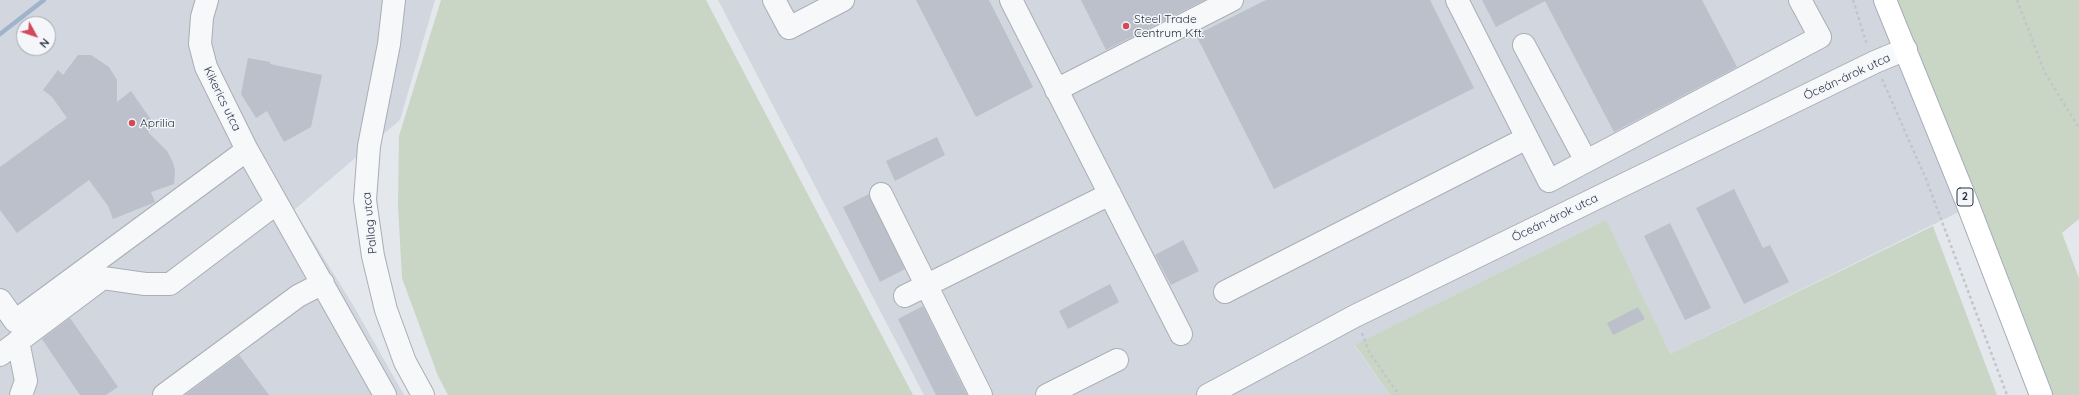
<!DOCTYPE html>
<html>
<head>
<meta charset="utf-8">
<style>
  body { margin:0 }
  #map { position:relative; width:2079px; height:395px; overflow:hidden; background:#e4e7ec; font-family:Quicksand,sans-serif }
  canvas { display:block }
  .north { position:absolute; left:16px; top:16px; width:40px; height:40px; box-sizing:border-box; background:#f4f6f9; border:1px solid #a4a8b1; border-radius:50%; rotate:130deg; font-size:11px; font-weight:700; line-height:16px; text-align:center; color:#2b3445 }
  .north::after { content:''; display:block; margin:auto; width:14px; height:18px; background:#d1495b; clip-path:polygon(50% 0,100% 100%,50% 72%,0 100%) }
</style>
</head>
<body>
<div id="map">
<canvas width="2079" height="395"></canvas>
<div class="north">N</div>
</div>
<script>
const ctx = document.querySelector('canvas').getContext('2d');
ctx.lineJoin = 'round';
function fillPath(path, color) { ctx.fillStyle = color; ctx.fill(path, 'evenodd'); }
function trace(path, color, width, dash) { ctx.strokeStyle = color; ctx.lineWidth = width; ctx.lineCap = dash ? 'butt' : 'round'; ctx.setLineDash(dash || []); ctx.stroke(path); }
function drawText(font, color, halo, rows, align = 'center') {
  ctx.font = font + ' Quicksand,sans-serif'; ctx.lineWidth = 3; ctx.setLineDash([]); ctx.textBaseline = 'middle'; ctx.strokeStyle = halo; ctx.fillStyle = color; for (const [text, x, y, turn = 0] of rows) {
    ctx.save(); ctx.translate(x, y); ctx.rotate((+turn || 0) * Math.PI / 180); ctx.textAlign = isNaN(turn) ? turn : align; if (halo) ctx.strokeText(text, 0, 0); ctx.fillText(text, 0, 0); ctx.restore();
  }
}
fillPath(new Path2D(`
  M0 0H435L400 120 294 210 353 305 404 395H0ZM24 24H48V48H24Z
  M718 0H1885L1977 203 1670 354 1355 346 1390 395H924Z`), '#d2d6de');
fillPath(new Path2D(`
  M441 0H706L913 395H448L438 376 402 278 398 206 399 136Z
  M1885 0H2079V219L2062 233 2079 278V395H2050Z
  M1606 220 1670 354 1933 226 1997 395H1390L1355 345Z`), '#c9d6c5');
trace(new Path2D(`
  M0 34 44 0`), '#9fb4cc', 4.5);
fillPath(new Path2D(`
  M916 0H989L1033 87 976 117Z
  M1081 0H1205L1106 50Z
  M1266 0H1430L1474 88 1274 189 1196 35Z
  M1482 0H1702L1737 67 1614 132 1545 1 1496 27Z
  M78 55H91L109 67 117 80V102L131 91 156 127 148 132 167 151 172 160 175 170 174 184 151 192 155 202 153 203 113 219 108 206 89 180 17 233 0 210V167L67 118 52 97 43 90 58 70 63 75Z
  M248 58 270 62V64L322 75 311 127 284 142 267 111 256 118 241 94Z
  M937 137 945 155 895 181 886 161Z
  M1734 189 1763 248 1770 245 1789 282 1744 304 1696 208Z
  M869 194 905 269 880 282 843 207Z
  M1670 223 1711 308 1685 320 1644 236Z
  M1183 240 1199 271 1171 285 1155 255Z
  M1110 284 1119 302 1068 329 1059 311Z
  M923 306 967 395H936L898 319Z
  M1638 307 1645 319 1613 335 1607 323Z
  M70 318 118 387 106 395H80L42 339Z
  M239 355 269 395H185Z`), '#bbc0ca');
const minor = new Path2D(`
  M207 0 202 17 200 44 206 67 247 150 385 395
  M394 0 389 44 369 146 365 200 373 256 386 310 405 362 423 395
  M774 0 789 28 843 0
  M1011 0 1181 334
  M1457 0 1549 181 1820 37 1800 0
  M1524 45 1586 161
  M1056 90 1232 0
  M881 194 981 395
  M1225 292 1527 138
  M905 296 1110 194
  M0 300 15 321 247 150
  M18 341 26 381 21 395
  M0 355 103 278 145 284H170L277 203
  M164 395 298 296 323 283
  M1047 395 1117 360
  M1208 395 1355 316 1875 62 1906 49`);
const major = new Path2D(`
  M1885 0 1968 205 2041 395`);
trace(minor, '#a9aeb7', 24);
trace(major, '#a3abb8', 24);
trace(new Path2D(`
  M1853 0 1867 45
  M2017 0 2045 73 2079 128
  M1882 79 1926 179 2007 395
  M1362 333 1369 352 1399 395`), '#c2c5cb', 2.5, [3, 3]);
trace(minor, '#f7f8fa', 22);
trace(major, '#fff', 22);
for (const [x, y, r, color] of [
  [1126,26,4,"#d1495b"],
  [132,123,4,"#d1495b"]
]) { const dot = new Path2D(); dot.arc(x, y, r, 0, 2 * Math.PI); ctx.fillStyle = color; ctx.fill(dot); trace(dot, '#f4f6f9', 1.5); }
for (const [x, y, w] of [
  [1965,197,16]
]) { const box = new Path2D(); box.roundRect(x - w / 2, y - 9, w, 18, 3); ctx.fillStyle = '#f4f6f9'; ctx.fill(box); trace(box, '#2b3445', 1); }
drawText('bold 11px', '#2b3445', null, [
  ["2",1965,197]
]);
drawText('12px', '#2b3445', '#f4f6f9', [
  ["Steel Trade",1134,19],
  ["Centrum Kft.",1134,33],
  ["Aprilia",140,123]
], 'left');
drawText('12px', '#2b3445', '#f4f6f9', [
  ["Óceán-árok utca",1847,77,-25],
  ["Kikerics utca",222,99,64],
  ["Óceán-árok utca",1555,218,-26],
  ["Pallag utca",370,223,-96]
]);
</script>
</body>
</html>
